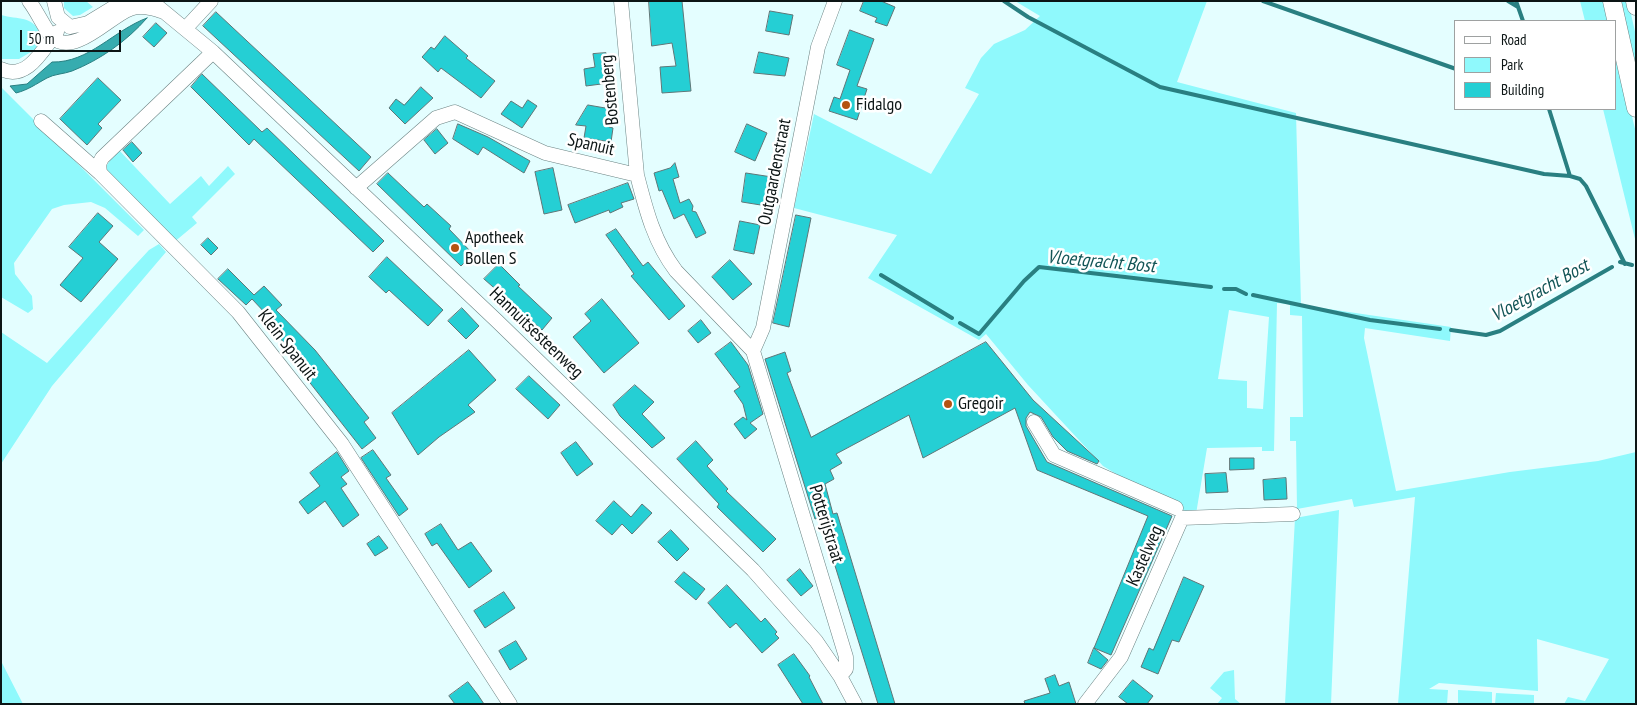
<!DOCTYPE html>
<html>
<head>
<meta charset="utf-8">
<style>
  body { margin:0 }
  #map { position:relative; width:1637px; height:705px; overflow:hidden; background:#e4feff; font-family:"PT Sans Narrow",sans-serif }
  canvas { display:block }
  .frame { position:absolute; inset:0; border:2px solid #0c1515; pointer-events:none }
  .legend { position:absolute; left:1454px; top:20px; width:162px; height:90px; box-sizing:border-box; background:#fff; border:1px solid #9ea1a1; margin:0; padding:6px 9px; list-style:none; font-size:15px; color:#0c1515 }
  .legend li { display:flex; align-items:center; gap:10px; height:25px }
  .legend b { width:25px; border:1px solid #9ea1a1 }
  .scale { position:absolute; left:20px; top:30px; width:101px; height:22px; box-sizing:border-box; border:2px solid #0c1515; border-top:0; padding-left:6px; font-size:15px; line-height:18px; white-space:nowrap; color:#0c1515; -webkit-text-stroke:4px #fff; paint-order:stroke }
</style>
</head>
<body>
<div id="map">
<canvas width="1637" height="705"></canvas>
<div class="frame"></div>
<ul class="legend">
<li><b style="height:6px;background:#fff"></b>Road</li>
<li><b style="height:14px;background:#8ff9fc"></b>Park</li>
<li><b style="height:14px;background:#25cfd4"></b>Building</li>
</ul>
<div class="scale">50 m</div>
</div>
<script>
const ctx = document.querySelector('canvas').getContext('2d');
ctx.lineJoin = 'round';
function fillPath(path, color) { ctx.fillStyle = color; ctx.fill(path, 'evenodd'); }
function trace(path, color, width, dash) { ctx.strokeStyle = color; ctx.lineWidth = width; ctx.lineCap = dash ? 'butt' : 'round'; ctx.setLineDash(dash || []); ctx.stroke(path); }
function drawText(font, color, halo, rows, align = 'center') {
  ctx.font = font + ' "PT Sans Narrow",sans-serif'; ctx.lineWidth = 5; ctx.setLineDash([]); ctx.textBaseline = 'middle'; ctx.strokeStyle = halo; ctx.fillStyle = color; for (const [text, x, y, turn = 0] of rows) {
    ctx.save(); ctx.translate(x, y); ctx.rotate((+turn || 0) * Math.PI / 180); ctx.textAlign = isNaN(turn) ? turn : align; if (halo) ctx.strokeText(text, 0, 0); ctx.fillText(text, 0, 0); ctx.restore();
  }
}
fillPath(new Path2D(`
  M64 1H86L93 7 80 15 73 16 64 8Z
  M1015 1H1207L1177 82 1296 113 1301 305 1451 327 1450 341 1365 328 1364 338 1396 491 1510 472 1598 461 1636 452V704H1564L1568 697 1585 701 1609 659 1537 639 1538 691 1439 683 1429 689 1448 690 1447 704H1398L1415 497 1354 507 1352 499 1297 509 1296 441H1290V417H1303L1302 316 1290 315V304L1277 303 1274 451H1262V447L1207 448 1196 514 1186 512 1179 506 1126 480 1103 466 1028 385 986 334 979 340 868 278 897 235 794 208 814 114 931 174 979 94 965 88 981 58 994 44 1025 30 1040 16ZM1229 310 1269 317 1263 409 1247 408V381L1218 379Z
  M1580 1H1606L1610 21H1585Z
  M1619 1H1628L1636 36V77Z
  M1 15C18 20 33 15 40 34L36 49 19 59H1Z
  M1616 50 1636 133V243L1603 109H1616Z
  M1 87 144 230 138 236 105 208 91 202 64 205 52 209 14 263 15 274 32 296 33 309 28 313 1 297Z
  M118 149 170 204 201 176 209 186 228 166 235 174 192 217 197 223 173 243 106 174 107 165Z
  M159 244 166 252 52 386 1 464V332L47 363 125 276 149 250Z
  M1339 510 1331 704H1285L1295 518Z
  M1 661 23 704H1Z
  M1234 670 1235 699 1241 704H1217L1222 698 1210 688 1224 672Z
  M1458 690 1492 692V704H1458Z
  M1496 693 1534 695V704H1495Z`), '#8ff9fc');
const water = new Path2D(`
  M147 18C127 41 100 60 72 71 64 74 54 74 47 78 36 84 28 90 16 93L10 86 27 84 52 62C89 63 114 30 147 18Z`);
fillPath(water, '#36acaf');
trace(water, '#297f81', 1);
trace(new Path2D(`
  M1004 1 1028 17 1160 87 1544 174 1570 176
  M1263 1 1456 69
  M1508 1 1518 7
  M1516 1 1523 21
  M1549 109 1570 176 1580 179 1586 186 1625 264
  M1620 262 1632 265
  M881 275 952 318
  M1224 289H1236L1246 294
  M1253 295 1370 320 1440 329
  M960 323 979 334 1024 281 1039 267 1211 287
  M1451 330 1486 335 1500 331 1612 267`), '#297f81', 4);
const building = new Path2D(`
  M649 1H682L691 91 662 93 660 67 676 66 672 43 652 46Z
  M864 1H881L895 7 887 26 875 22 877 18 860 11Z
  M770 11 793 15 789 35 766 31Z
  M216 12 371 157 359 171 203 26Z
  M156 23 167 33 154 47 143 37Z
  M850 30 874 39 857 86 867 89 857 120 829 111 834 97 840 99 850 70 837 65Z
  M445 36 468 56 466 58 495 81 481 98 441 68 438 72 422 57 431 47 434 49Z
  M759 52 789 58 785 76 754 73Z
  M606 53 609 83 586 86 584 69 595 67 593 54Z
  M202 74 262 132 267 128 384 241 373 252 254 139 249 145 191 87Z
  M98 78 121 100 98 124 102 128 87 145 60 119Z
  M421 87 433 98 405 124 389 108 396 99 404 105Z
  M528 100 537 106 522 128 501 114 511 101 522 108Z
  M588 105 611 109 609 127 613 128 611 142 584 138 586 126 576 125Z
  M458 124 488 137 530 161 524 173 483 147 478 155 453 139Z
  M747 124 767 133 755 161 735 152Z
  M437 129 448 143 435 154 424 140Z
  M132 142 142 153 133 162 123 150Z
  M675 163 679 177 673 179 680 203 689 199 693 206 692 211 696 212 706 233 696 238 684 214 674 219 662 190 659 191 654 173 670 168Z
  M553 168 562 210 544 214 535 172Z
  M388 173 424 207 427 204 451 226 449 229 473 254 461 266 377 184Z
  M746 173 772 177 767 206 742 202Z
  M628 183 634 199 621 203 623 207 610 213 609 210 575 223 568 205Z
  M98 213 113 226 99 242 118 259 81 302 60 285 83 258 69 247Z
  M796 215 811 218 789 327 773 323Z
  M740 221 760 225 754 254 734 250Z
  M616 229 643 266 648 262 685 306 669 320 631 276 634 274 606 235Z
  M208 238 218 248 211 255 201 245Z
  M387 257 443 310 428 326 389 290 386 293 369 277Z
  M730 260 752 284 733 300 712 277Z
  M499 264 520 285 518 286 552 318 542 330 484 279Z
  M228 269 254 295 264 286 282 305 276 310 315 350 369 418 364 422 376 438 362 449 296 365 301 361 277 335 282 331 252 299 246 305 218 279Z
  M602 299 639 343 604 373 573 337 591 321 585 314Z
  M462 308 479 326 466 339 448 321Z
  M701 320 711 333 698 343 688 331Z
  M731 342 748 365 763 414 750 423 757 429 745 439 734 424 743 417 747 420 743 404 734 391 740 387 715 354Z
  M986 342 1033 400 1099 461 1097 464 1067 451 1053 437 1041 417 1030 412 1026 418V426L1047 462 1172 516 1111 655 1094 648 1148 516 1037 470 1015 408 923 458 909 415 836 454 842 463 830 470 834 479 825 484 833 514 837 513 895 704H878L827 540H826L820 517 815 519 765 359 785 352 791 371 787 373 811 437Z
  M469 350 496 380 468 405 475 412 439 437 418 455 392 413Z
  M529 376 560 405 548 419 516 389Z
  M635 385 654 402 642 414 665 438 652 448 620 416 613 405Z
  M696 441 713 460 707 466 728 489 726 491 776 539 763 552 717 507 719 504 677 459Z
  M576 442 593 464 577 476 561 453Z
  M373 450 391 475 386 478 408 509 399 516 361 458Z
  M337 452 349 471 341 477 347 484 341 488 359 515 343 527 325 501 308 514 299 502 320 486 310 473Z
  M1230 458H1254V469L1230 470Z
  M1226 473 1228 492 1206 493 1205 474Z
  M1286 478 1287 499 1264 500 1263 480Z
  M614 501 631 517 642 504 652 513 632 534 622 524 612 535 596 521Z
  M441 524 458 550 471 542 492 571 469 588 437 543 432 546 425 534Z
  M671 530 689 549 677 561 658 542Z
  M379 536 388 548 375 556 367 544Z
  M800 569 813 586 801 596 787 580Z
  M684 572 705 589 696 600 675 582Z
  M1184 577 1204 586 1179 642 1172 640 1158 674 1141 667 1149 648 1153 650Z
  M727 585 761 622 765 618 777 632 775 634 779 638 762 653 736 623 730 628 708 603Z
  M504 592 515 608 485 628 474 611Z
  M516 641 527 659 510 670 499 651Z
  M1094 648 1108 660 1101 669 1088 663Z
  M794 654 810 676 809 677 823 704H803L778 665Z
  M1055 675 1059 686 1069 682 1076 704H1025L1024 701 1050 693 1045 679Z
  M1133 680 1153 696 1147 704H1128L1119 697Z
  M468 682 478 695 484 704H455L449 696Z`);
fillPath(building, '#25cfd4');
trace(building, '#5f7677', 1);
const minor = new Path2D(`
  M29 1C37 11 44 28 52 37 74 58 111 15 130 9 141 5 151 8 161 11
  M54 1 58 17 70 27 88 23 124 1
  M151 1 213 52 497 321 753 570 816 641 840 676 855 704
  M621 1 637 175
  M185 29 211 1
  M213 52 102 158 99 164 100 173 238 312 342 444 510 704
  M1 69C28 82 44 47 57 32
  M41 121 100 173
  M356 188 436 118 455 112 545 153 637 175C646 210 654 242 676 271L753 351 846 657V669L840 676
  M753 351 763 328 818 47 835 1
  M1034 422 1054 455 1176 508
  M1085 704 1121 657 1182 518 1293 514`);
const major = new Path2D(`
  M1612 1 1636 108
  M1635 1 1636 6`);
trace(minor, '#6c8484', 15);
trace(major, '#6c8484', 19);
trace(minor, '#fff', 14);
trace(major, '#fff', 18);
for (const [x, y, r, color] of [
  [846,105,5,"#b45311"],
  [455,248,5,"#b45311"],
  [948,404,5,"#b45311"]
]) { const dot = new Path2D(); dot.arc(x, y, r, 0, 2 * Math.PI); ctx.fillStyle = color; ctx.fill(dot); trace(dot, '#fff', 2); }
drawText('18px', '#0c1515', '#fff', [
  ["Bostenberg",610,90,-95],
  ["Spanuit",591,145,13],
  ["Outgaardenstraat",775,172,-79],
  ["Hannuitsesteenweg",536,333,44],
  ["Klein Spanuit",287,345,52],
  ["Potterijstraat",826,524,73],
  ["Kastelweg",1145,556,-66]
]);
drawText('18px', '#0c1515', '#fff', [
  ["Fidalgo",856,105],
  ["Apotheek",465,238],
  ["Bollen S",465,259],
  ["Gregoir",958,404]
], 'left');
drawText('italic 19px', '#135557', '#fff', [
  ["Vloetgracht Bost",1101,262,5],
  ["Vloetgracht Bost",1540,291,-29]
]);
</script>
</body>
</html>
